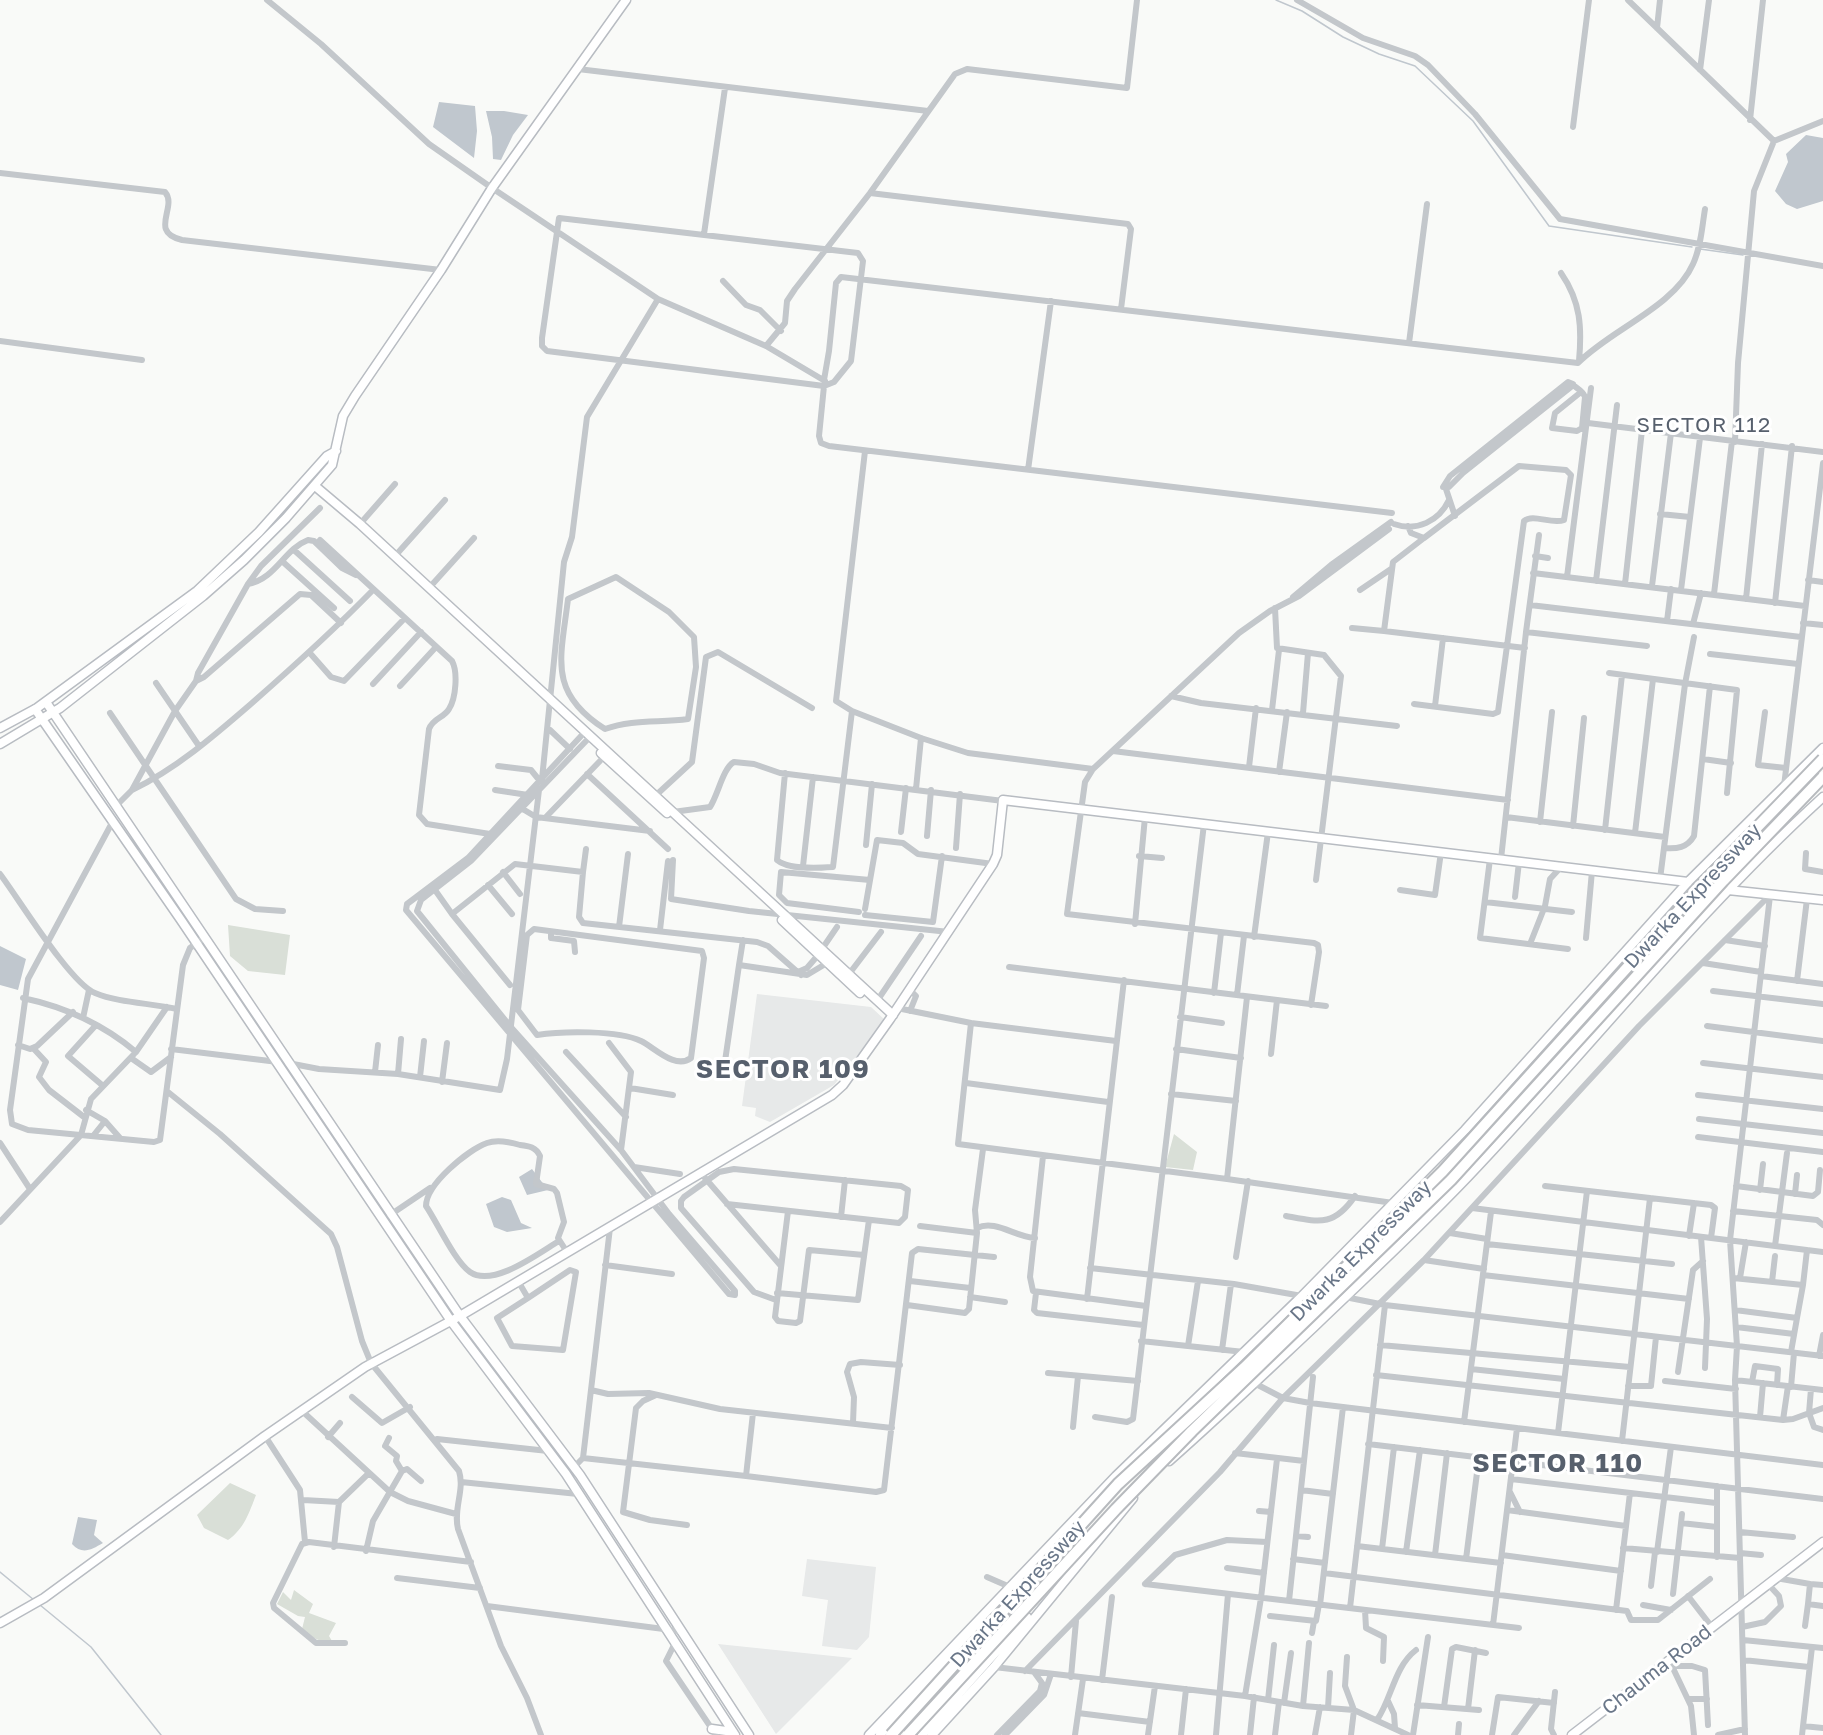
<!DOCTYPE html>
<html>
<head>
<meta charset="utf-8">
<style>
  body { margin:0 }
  canvas { display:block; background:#f9faf8 }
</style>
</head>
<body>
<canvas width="1823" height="1735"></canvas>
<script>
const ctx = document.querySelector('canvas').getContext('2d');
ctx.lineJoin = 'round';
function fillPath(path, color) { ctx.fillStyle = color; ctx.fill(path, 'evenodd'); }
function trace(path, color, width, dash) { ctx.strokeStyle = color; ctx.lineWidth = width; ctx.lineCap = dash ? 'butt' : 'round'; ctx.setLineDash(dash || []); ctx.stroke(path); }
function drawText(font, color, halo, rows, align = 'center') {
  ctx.font = font + ' "Golos Text",sans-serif'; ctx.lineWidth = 6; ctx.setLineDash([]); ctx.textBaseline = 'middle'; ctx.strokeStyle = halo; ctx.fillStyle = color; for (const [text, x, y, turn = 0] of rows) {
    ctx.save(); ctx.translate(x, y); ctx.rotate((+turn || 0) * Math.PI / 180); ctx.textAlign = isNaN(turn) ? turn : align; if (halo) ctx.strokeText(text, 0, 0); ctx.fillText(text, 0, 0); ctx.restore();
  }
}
fillPath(new Path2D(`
  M757 994 871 1007 885 1020 834 1085 770 1122 755 1116 756 1108 742 1106Z
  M807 1559 876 1567 869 1637 857 1650 822 1646 828 1600 802 1596Z
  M718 1644 852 1658 776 1734Z`), '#e7e9e9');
fillPath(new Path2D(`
  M228 925 290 935 285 975 248 971 230 956Z
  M1174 1134 1197 1152 1193 1170 1165 1167Z
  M230 1483 256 1495C249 1513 244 1529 228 1540L204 1528 197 1515Z
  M294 1590 313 1604 309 1613 336 1623 329 1636 332 1641C319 1642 311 1638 302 1629L305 1617 298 1616 277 1604 283 1592 291 1600Z`), '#d9dfd7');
fillPath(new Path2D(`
  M439 102 475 106 477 131 474 158 433 127Z
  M486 111H504L528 115 513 135 501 160 493 159 492 137Z
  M1806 135 1823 138V201L1797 209 1786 204 1775 191 1788 162 1786 154Z
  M0 946 26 959 18 990 0 985Z
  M532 1169 548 1190 527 1195 519 1177Z
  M502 1197 511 1200 521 1223 532 1228 507 1232 494 1227 486 1204Z
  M78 1517 97 1520 94 1535 103 1543C91 1550 82 1555 72 1544Z`), '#c0c7ce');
trace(new Path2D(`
  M1276 0 1302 11 1343 37 1379 54 1415 66 1473 121 1549 226 1692 247
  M1700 249 1743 255
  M0 1572 34 1600
  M40 1605 91 1647 161 1735`), '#c0c7ce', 1.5);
const secondary = new Path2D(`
  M315 486 360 524 893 1015
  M46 702 460 1316 580 1475 749 1735
  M35 709 181 920 451 1321 566 1474 735 1735
  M0 728 37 708 197 591 259 532 327 456 336 451
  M0 744 60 708 203 596 244 560 286 518 332 465 343 416 355 396 441 270 492 188 626 0
  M601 753 667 813
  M1728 890 1823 900
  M782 920 860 993
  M1169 1461C1219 1417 1266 1372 1314 1327 1369 1274 1426 1222 1478 1166 1594 1043 1698 911 1823 797
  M0 1623 44 1598 265 1436 365 1367 460 1316 832 1095 843 1085 890 1019 993 864 997 855 1003 800 1688 882
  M712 1729 733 1732
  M869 1735 1116 1476 1302 1296 1465 1130 1688 882 1823 748
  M880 1735 979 1627
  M922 1735 1027 1617
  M932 1735 994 1667 1133 1498
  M1572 1735 1823 1542`);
trace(secondary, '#b8bcc2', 11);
trace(new Path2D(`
  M267 0 321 44 429 144 492 188 658 299 766 346 825 381
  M1297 0 1363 38 1415 56 1428 65 1475 114 1560 219 1823 266
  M1628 0 1774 141
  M1657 28 1660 0
  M578 69 928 111
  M1700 70 1709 0
  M1750 120 1763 0
  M1573 127 1589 0
  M1774 141 1823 121
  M0 173 165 192C178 207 148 232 182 240L441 270
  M870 193 1128 224 1131 229 1121 309
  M559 218 858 253 863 261 851 361 834 382 824 386 547 351 542 346V338Z
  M704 234 725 88
  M1561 273C1581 302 1582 328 1579 361
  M723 281 746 305 760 310 781 331
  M0 341 142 360
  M1409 343 1427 204
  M766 346 785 323 787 301 795 289 870 193 955 74 967 69 1127 88 1137 0
  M824 380 829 351 836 283 841 277 1578 363C1610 330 1674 307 1693 264 1701 247 1702 227 1705 209
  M1568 382 1573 384 1571 387 1463 473 1449 487H1443L1450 476Z
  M1573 385C1578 389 1583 391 1585 397L1582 428 1577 431 1552 428 1555 413 1581 392
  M824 386 819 436 821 443 829 446 1392 513
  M1588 423 1823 452
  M1735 442 1738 363 1754 191 1774 141
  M865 451 836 701 852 711 921 738 968 753 1093 769
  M1028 470 1051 301
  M1446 489 1455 516
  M1660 514 1690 517
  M360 524 395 484
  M1394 524C1417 532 1439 521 1449 500
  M1408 526 1411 533 1424 538 1519 466 1566 470 1571 475 1564 520C1552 525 1533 513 1524 521L1498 712 1493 714 1414 704
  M1539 535 1526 632 1647 646
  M1424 538 1393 562 1384 631 1525 648
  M320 540 452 661C458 672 456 698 449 709 444 718 433 718 429 729L419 815 427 824 490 834
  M294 550 350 601
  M395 556 445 500
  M1535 556 1548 558
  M283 562 334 608
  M1533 573 1805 606
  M616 577 669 612 694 637 696 667 688 719C660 723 633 719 605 729 547 692 561 658 568 599Z
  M1567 577 1591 388
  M1808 580 1823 582
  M1596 581 1617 405
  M248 584C276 579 284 549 308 540L314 541 342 568 356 575
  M1625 584 1642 430
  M1652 586 1671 433
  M429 588 474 538
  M1360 590 1391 569
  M1681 590 1700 438
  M1714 594 1732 441
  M1293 597 1331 565 1391 522
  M1746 599 1762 444
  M1775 603 1792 446
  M1530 605 1801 637
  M1275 608 1277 648 1324 655 1341 676 1316 880
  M1667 621 1671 589
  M1803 623 1823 625
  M1693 624 1701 593
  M1352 628 1384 631
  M309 652 331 677 344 681 405 618
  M1710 654 1798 664
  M1609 673 1737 690 1727 793
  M196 681 204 677 300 594 311 595 341 623
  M156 683 199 746
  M373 684 421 632
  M400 686 436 647
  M1171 696 1201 703 1397 726
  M1435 706 1443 638
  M1272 710 1279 650
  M1765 712 1758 765 1786 768
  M110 713 236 899 255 909 283 911
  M1303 713 1308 653
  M550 730 570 749
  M582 735 468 858 407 904 406 910 729 1294 735 1295V1291L669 1214 621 1150 509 1025 417 911 421 900 471 861 587 740
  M1113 751 1508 800
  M1703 759 1731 763
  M498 766 531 770 540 781
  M1249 767 1256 708
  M1279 772 1287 712
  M785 773 777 860C788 870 818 868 833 867L852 711
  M587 774 668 849
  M542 779 564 562 572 537 587 417 658 299
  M1784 786 1823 463
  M916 789 921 738
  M132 790C176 769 215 735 252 703 293 667 334 630 373 590
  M495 790 528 795
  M654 797 692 762 706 657 718 652 812 708
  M116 806 132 790 175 711 196 681 198 673 248 584 261 566 320 508
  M521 808 536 817 650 831
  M673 812 710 807C718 795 723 768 734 762L754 764 780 773 1003 801
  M1506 817 1665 837
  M545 818 600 761
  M113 821 28 979 10 1110 12 1124 28 1130 154 1142 160 1140 183 965 190 948 205 937
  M1540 822 1552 712
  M1573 826 1584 718
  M1605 830 1622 675
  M901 832 906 788
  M1635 833 1653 679
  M927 836 931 790
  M866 845 872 784
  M956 848 960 794
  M1664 848C1677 849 1687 848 1694 836L1710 686
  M1806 853 1805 869 1823 872
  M1139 856 1162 858
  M1490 859 1480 938 1568 949
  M1501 859 1526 632
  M673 860 671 899 749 911 949 932
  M803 866 813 777
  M503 872 520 894
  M583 872 586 849
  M0 874C19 899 70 983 95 993 119 1003 151 1003 177 1009
  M1660 879 1685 684 1694 637
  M488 885 512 914
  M435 890 452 914
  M1400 890 1435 895 1441 852
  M1515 897 1519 862
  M1485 902 1572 912
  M865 909 877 840 903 843 918 854 993 864
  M859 912 787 903 779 895 781 872 870 880
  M865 915 933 922 942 856
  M1135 924 1145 817
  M619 927 628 854
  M534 929 702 951 704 958 691 1058C675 1070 654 1047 641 1041 618 1030 562 1031 537 1035L518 1010 527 935Z
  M660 930 668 861
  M551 932V938L574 941 575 952
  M1254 937 1268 832
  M1586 938 1592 871
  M1725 940 1765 946
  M1530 944 1545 906 1550 879 1561 867
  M822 949 837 927
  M1703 963 1761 972
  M739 965 743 940
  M1009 967 1326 1006
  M798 972 807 968 819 954
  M849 974 881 932
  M1761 976 1823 984
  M1797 981 1807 899
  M510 985 452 914 515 864 583 872 579 917 583 923 757 942 768 946 801 975
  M910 990 916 996 910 1011
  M1713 991 1823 1004
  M1214 993 1221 933
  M1237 995 1244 936
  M1247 997 1227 1179 1393 1203
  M23 998C65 1007 103 1024 136 1052
  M877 1001 921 936
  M1311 1005 1319 952 1318 945 1314 943 1067 914 1085 782 1093 769 1239 633 1270 611 1299 596 1389 529
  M897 1008 971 1023
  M1180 1017 1222 1023
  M83 1018 89 990
  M96 1025 68 1056 102 1085
  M1707 1026 1823 1041
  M1116 1041 971 1023 958 1144 1227 1179
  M609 1043 631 1072 621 1150
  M18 1045 30 1049 37 1046 73 1012
  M33 1048 46 1062 39 1077 49 1090 84 1117
  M171 1049 278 1062
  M1176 1049 1241 1058
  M566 1052 626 1117
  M1271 1054 1277 1000
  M131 1058 151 1072 171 1057
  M288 1063 319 1069 398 1074 500 1090 507 1059 539 790
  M1703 1063 1823 1077
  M375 1072 378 1045
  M398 1074 401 1039
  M723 1075 739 965 807 975 827 963
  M420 1077 424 1041
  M442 1082 447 1043
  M966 1083 1108 1102
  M630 1088 673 1095
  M168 1092 220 1134 331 1234 337 1247 362 1341 371 1363 459 1471C465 1490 453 1509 458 1529L501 1646 527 1698 541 1735
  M1171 1094 1236 1101
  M1698 1095 1823 1109
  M86 1110 105 1121 120 1138
  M1699 1119 1823 1133
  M93 1136 105 1121
  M1698 1137 1823 1152
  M0 1143 30 1189
  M1043 1156 1030 1277 1033 1291 1146 1306
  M634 1167 680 1174
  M705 1178 781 1266
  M1545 1186 1711 1205 1715 1208 1711 1238
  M1736 1186 1813 1196 1818 1192 1820 1170
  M1760 1190 1763 1164
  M1795 1194 1797 1175
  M727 1204 899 1223 905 1217 908 1190 901 1186 734 1169 719 1172 684 1197 681 1201V1208L754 1292 776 1300
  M1472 1208 1823 1252
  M788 1211 775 1317 778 1321 796 1323 800 1321 809 1250 864 1255
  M1733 1211 1817 1220 1823 1225
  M390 1215 430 1188
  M1286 1216C1319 1222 1334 1227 1355 1196
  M841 1217 845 1180
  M0 1222 81 1135 91 1099 136 1052 167 1007
  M920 1226 977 1233
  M977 1228C995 1219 1015 1237 1035 1238
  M1450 1233 1487 1239
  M1689 1236 1694 1203
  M1701 1237 1707 1319 1705 1368
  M559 1241C539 1253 493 1288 470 1272 455 1262 437 1222 426 1206 426 1184 468 1150 487 1143 498 1139 510 1142 520 1145 529 1146 536 1147 540 1156L536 1184 554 1189 557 1193 564 1222 558 1238 567 1252
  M1487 1244 1672 1264
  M1775 1246 1787 1153
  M1236 1257 1248 1181
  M1424 1260 1484 1269
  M605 1265 672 1274
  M1090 1268 1234 1284 1302 1296
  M1483 1275 1689 1299
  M1733 1278 1803 1285 1807 1250
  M1740 1278 1746 1242
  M518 1281 528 1298 570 1270 576 1272 563 1350 512 1346 497 1318 528 1298
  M910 1281 970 1288
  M1772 1282 1775 1256
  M777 1293 858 1300 869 1220
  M1036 1293 1034 1310 1037 1313 1143 1325
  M970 1297 1005 1302
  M1345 1297 1385 1305 1823 1356
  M1087 1299 1124 980
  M907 1305 965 1313 969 1309 977 1233 975 1210 983 1149
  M1735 1310 1797 1318 1791 1352
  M1797 1318 1803 1285
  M1736 1327 1794 1334
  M1141 1341 1244 1352
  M1380 1345 1630 1367
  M1188 1346 1198 1281
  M1222 1350 1231 1284
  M1819 1356 1823 1335
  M1471 1369 1564 1379
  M1678 1372 1693 1270 1703 1261
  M1048 1373 1138 1381
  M1376 1375 1783 1420 1793 1419 1823 1408
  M1735 1380 1823 1390
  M1665 1381 1736 1389
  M1752 1382 1755 1366 1778 1369 1777 1385
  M1256 1384 1283 1398 1310 1403 1823 1465
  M1628 1386H1651L1656 1337
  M1791 1387 1794 1353
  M1811 1389 1809 1413 1814 1427 1823 1430
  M591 1390 608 1394 649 1393 720 1409 892 1428
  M656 1395 643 1401 636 1408 623 1512 650 1520 687 1525
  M352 1397 382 1423 410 1407
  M301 1410 390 1492 408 1501 456 1514
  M1095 1417 1127 1422 1133 1419 1204 824
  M1760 1417 1763 1383
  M1783 1420 1788 1386
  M1464 1422 1491 1212
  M853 1423 854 1397 847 1372 850 1364 861 1362 900 1365
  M1073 1427 1078 1376
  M1558 1433 1587 1191
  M265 1436 300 1490 305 1542
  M328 1437 340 1423
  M389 1438 385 1446 397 1456 396 1461 402 1471
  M437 1439 548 1451
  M1622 1441 1650 1198
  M1368 1444 1823 1499
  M1235 1453 1304 1461
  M583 1458 746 1476 753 1413
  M574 1467 583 1458 610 1228
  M746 1476 876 1492 884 1490 912 1253 918 1249 994 1257
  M1511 1479 1716 1503
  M461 1482 578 1494
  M1717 1486V1557
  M1301 1490 1333 1494
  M1510 1492 1520 1512
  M303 1500 339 1502 369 1473
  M1507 1510 1626 1526
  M1259 1511 1271 1512
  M1681 1523 1717 1527
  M1740 1532 1793 1537
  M1296 1536 1308 1537
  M1357 1546 1501 1563
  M334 1547 339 1502
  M1623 1548 1740 1558
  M1382 1549 1394 1447
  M366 1551 373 1521 402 1471 407 1469 421 1481
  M1406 1552 1420 1450
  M1657 1552 1671 1447
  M1740 1553 1761 1555
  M1435 1555 1447 1453
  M1502 1555 1621 1571
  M1293 1559 1325 1563
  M1466 1559 1479 1457
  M1227 1568 1264 1573
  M1324 1573 1627 1611 1631 1620H1658L1710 1579
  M987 1577 1010 1587
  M397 1578 480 1588
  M1776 1578 1810 1584 1808 1604 1823 1606
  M1145 1584 1519 1628
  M1145 1584 1175 1555 1227 1540 1267 1542
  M1810 1584 1823 1585
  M1651 1586 1655 1552
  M1673 1594 1682 1514
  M1688 1596 1712 1627
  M1289 1601 1313 1377
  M1320 1605 1343 1407
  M1643 1605 1671 1610
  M487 1606 679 1631
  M1350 1608 1385 1305
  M1365 1610 1366 1628 1384 1637 1383 1661
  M1616 1610 1630 1493
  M1270 1616 1316 1621 1319 1604
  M1493 1625 1517 1428
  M1805 1626 1808 1604
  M1742 1627 1765 1622 1781 1606 1779 1596 1768 1584
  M1312 1633 1314 1621
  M1743 1640 1823 1648
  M345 1643H316L274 1608 273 1603 302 1544 309 1542 471 1562
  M675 1643 666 1661 716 1735
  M1347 1657 1345 1686 1354 1710 1351 1735
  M1743 1660 1809 1667
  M1671 1664 1691 1706 1694 1735
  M1672 1666H1692L1705 1670 1708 1725
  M994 1667 1245 1696 1303 1706 1354 1710 1408 1735
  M1025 1671 1220 1472 1283 1398 1424 1260 1639 1026 1770 895
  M1071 1677 1076 1621
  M1102 1680 1112 1597
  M1245 1696 1261 1598 1277 1459
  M1688 1699H1707
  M1268 1700 1274 1645
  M1388 1701 1394 1714 1395 1728
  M1284 1703 1291 1653
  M1417 1705 1479 1710
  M1303 1706 1309 1643
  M1444 1707 1452 1649 1456 1647 1486 1653
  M1328 1708 1330 1673
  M1468 1709 1475 1650
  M1078 1713 1150 1722
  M1377 1720C1392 1698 1394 1667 1416 1650
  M1803 1726 1823 1728
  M997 1735 1040 1691 1042 1683 1034 1672
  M1005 1735 1044 1695 1051 1674
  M1075 1735 1083 1679
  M1148 1735 1155 1686
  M1181 1735 1186 1689
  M1216 1735 1228 1594
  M1250 1735 1254 1697
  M1275 1735 1279 1702
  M1315 1735 1320 1707
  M1413 1735 1428 1637
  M1458 1735 1459 1724
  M1492 1735 1498 1697 1554 1703
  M1514 1735 1539 1701
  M1554 1735 1551 1729 1555 1692
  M1718 1735 1745 1729
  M1745 1735 1735 1380 1737 1346 1730 1240 1770 896
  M1802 1735 1812 1647`), '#c3c7cb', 6);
trace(secondary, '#fff', 8);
const highwayBridge = new Path2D(`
  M891 1735 1118 1484 1244 1368 1443 1171 1709 877 1823 759
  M908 1735 1116 1509 1192 1431 1451 1180 1723 881 1823 777`);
trace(highwayBridge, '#b7babe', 14, []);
trace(highwayBridge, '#fff', 10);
drawText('20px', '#697688', '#fff', [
  ["Dwarka Expressway",1693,896,-47],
  ["Dwarka Expressway",1361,1251,-45],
  ["Dwarka Expressway",1018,1594,-48],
  ["Chauma Road",1657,1670,-38]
]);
ctx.letterSpacing = '1.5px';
drawText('21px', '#57606d', '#fff', [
  ["SECTOR 112",1704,425]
]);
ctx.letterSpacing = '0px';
ctx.letterSpacing = '1.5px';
drawText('bold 26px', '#57606d', '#fff', [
  ["SECTOR 109",783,1070],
  ["SECTOR 110",1558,1464]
]);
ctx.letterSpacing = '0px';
</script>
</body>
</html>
